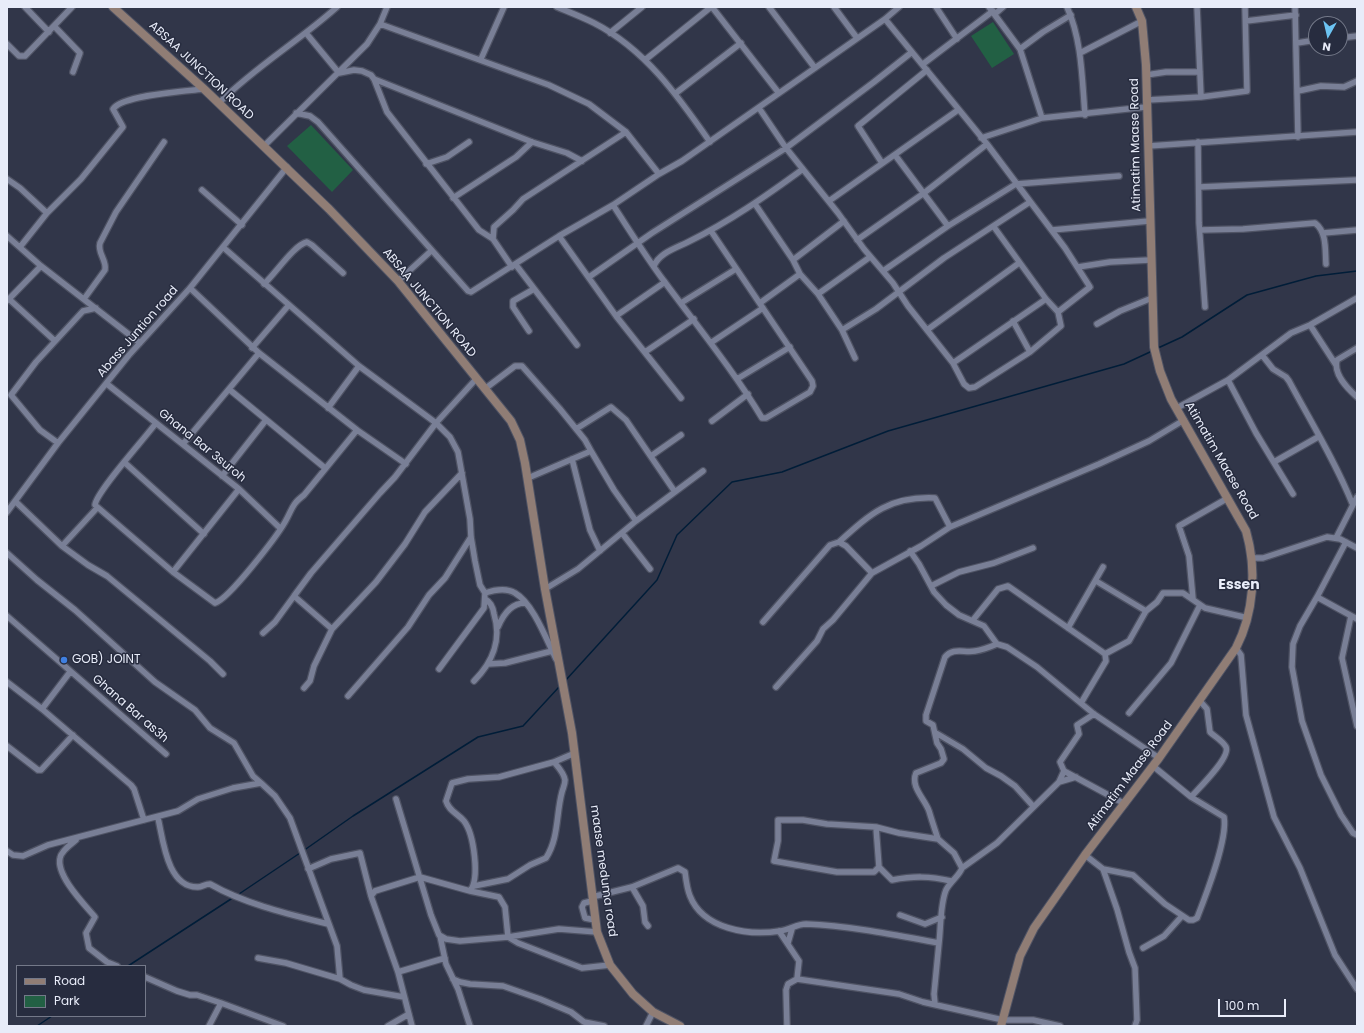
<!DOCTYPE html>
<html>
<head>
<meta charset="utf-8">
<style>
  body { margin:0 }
  #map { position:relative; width:1364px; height:1033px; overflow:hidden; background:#313649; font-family:Poppins,sans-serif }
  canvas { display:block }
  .frame { position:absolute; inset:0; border:8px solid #e8ecf9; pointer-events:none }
  .legend { position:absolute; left:16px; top:965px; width:130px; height:52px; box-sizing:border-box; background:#272c3f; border:1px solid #747989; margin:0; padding:5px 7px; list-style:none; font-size:12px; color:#e8ecf9 }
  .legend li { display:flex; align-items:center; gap:8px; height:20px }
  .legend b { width:20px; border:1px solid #747989 }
  .north { position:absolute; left:1308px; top:16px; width:40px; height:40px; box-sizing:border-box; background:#272c3f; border:1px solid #747989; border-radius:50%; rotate:188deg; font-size:11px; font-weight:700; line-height:16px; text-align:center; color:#e8ecf9 }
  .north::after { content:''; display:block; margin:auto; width:14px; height:18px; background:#6cc3f2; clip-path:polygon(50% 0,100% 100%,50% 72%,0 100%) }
  .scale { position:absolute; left:1218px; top:999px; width:68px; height:18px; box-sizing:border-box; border:2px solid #e8ecf9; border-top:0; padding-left:5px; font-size:12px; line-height:14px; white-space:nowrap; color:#e8ecf9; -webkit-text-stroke:3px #272c3f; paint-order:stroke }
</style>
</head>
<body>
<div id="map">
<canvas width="1364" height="1033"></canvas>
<div class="frame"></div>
<ul class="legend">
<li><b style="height:5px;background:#907d75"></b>Road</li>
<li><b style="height:11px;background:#226044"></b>Park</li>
</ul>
<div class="north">N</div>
<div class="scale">100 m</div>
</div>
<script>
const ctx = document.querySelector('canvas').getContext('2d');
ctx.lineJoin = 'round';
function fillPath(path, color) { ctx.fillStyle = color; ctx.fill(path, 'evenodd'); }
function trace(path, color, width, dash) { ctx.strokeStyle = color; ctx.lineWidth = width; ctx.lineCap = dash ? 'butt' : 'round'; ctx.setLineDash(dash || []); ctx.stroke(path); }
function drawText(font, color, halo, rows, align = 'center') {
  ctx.font = font + ' Poppins,sans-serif'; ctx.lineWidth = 3; ctx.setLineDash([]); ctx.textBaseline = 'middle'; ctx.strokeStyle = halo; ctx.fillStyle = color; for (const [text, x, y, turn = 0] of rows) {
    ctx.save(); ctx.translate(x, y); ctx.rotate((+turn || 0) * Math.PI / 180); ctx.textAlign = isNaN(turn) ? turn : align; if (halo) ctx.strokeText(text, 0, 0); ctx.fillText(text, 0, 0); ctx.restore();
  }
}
fillPath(new Path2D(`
  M993 22 1014 54 992 68 971 36Z
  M311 125 353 170 332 192 287 146Z`), '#226044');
trace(new Path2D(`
  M1158 348 1182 337 1247 295 1316 276 1357 271
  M565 681 657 580 677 535 732 482 782 472 888 431 1124 364 1150 352
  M303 851 353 816 478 737 523 726 559 687
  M239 894 300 853
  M128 966 231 899
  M37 1026 52 1016`), '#001d38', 1.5);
const street = new Path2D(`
  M25 7 49 32
  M557 7C569 12 582 17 594 23 645 49 678 96 710 142
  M712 7 778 92
  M769 7 815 68
  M834 7 857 38
  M936 7 957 39
  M989 7 1020 49 1042 118
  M1067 7C1082 40 1082 79 1085 115
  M1197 7 1201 97
  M1295 7 1298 137
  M995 14 1003 7
  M885 19 987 144 1065 248 1090 287 1058 312
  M1246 21 1296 15
  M380 24 549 85 589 104 626 132 659 174
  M55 27 80 53 73 72
  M306 33 339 73 354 70 362 71 371 75 374 79 387 112 479 230 493 239 512 267
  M610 33 642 7
  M1340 38 1357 36
  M1297 43 1316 40
  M7 44 19 56H25L72 7
  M1020 49 1043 32 1071 15
  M1080 53 1142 21
  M481 59 504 7
  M645 60 711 7
  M923 64 993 11
  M1146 75 1166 72H1200
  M374 79 532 142 567 153 582 161
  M1298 91 1321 86 1344 87 1357 81
  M676 93 741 43
  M1147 100 1201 97 1247 91 1245 7
  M219 103C255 67 299 41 337 7
  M759 108 786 148 838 213 864 249 893 283 908 306 953 363
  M296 113 310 116 318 122 468 291 471 292 559 236 613 205 659 174 682 161 885 19 899 7
  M981 138 1042 118 1146 107
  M1198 142 1199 223 1205 307
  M264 146 367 44 380 24 387 7
  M1148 146 1357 132
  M895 155 948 226
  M882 163 858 126 927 70
  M426 164 447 157 469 142
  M7 179 20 188 47 213
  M1199 187 1357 180
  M202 190 242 225
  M453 198 516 157 532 142
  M829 201 958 110
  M755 204 793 260 800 274 818 294 842 330 855 358
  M613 205C630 231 646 257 664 281 698 327 733 370 762 418H766L810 392 813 386 812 381 711 231
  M994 227 1046 299 1058 312 1061 326 1030 352 1013 321
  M1052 230 1149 221
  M1200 230 1243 229 1315 223C1327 232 1325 250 1326 264
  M1323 233 1357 230
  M7 236 41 266 140 343
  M559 236 616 316 681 398
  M493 239 494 227 513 210 523 199 626 132
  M857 240 924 193 987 144
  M20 247 47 213 81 179 123 127 113 109C122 95 186 91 204 89
  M224 248 359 366 436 423 450 437 458 452 470 519 471 537 475 561 480 585 485 593 484 608 439 669
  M793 260 844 221
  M516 265 577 345
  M654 266C659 253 676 248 688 242 729 222 766 196 803 169
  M1078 267 1110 262 1150 260
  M883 271 948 226 1016 184 1119 176
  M589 277 652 233 786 148 874 82 912 52
  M398 281 431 251
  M264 284C276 273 294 245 307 242L312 245 343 273
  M190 288 259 353 357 430 406 464
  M818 294 870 257
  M9 299 55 341
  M84 299 105 270C107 260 97 253 100 243L116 212 164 142
  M8 300 41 266
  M681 303 736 269
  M760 303 800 274
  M616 316 665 282
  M1097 324 1120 311 1152 298
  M1310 325 1336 365
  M842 330 876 309 944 258 1030 202
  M927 330 1019 263
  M529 331 513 307V301L534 289
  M712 342 763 308
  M252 348 288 306
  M1357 348 1337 360C1333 374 1347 388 1357 397
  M645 352 694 319
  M1030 352 975 387 969 388 964 384 953 363 1046 299
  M1262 355 1273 369 1286 377 1289 381C1311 422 1335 461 1352 503
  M737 379 790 347
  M1228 380 1256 433 1293 494
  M107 384 239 489 280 528
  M486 388 515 366H522L560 409 585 440 591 451 528 478
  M230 390 325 468
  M328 408 359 366
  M1177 408 1228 380 1291 333 1310 325 1357 298
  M712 421 748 394
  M156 423C146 437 96 492 95 505L173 572 215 603C229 599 277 536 285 522 293 508 291 505 304 495L357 430
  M576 429 611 407 626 420 675 492
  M58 443 40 430 11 395 36 362 83 311 96 308
  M183 444 259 353
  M591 451 614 490 636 521
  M651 456 681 435
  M572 459 590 530 600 551
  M124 462 204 534
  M1274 462 1318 437
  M462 473 425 512 405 544 376 582 332 629 294 596 311 573 380 493 395 477 436 423 477 378
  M222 476 266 420
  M15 501 62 546 88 565 107 576 210 661 223 674
  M7 512 58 443 129 355 190 288 287 167
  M622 533 650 569
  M1336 538 1357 497
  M839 542C871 513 890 496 935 498L950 527
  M1346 542 1317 597 1300 626 1293 644 1292 667 1302 721 1321 775 1341 815 1353 833 1357 835
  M62 546 97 508
  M910 551 919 564 934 592 946 605 959 615 984 626 997 644 1007 647 1037 667 1094 714 1159 758
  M7 553 37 580 75 610 155 682 195 710 210 728 234 743 253 776 261 783
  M1252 558H1263L1327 537 1340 539 1357 548
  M173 572 239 489
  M1096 581 1146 611
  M931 586 959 572 994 563 1033 548
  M545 589 578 569 636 521 703 471
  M485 593C494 590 507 588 515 593 533 603 547 641 556 659
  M1317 597 1357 619
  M1193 599 1189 556 1179 526 1228 498
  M7 616 166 754
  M1351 616 1342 658 1357 726
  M973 620 998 589 1008 586 1101 651 1105 654 1106 661 1081 703
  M763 622 830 545 839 542 846 546 872 573
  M498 627C503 615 511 603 525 603
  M1068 628 1103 567
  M263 633 275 622 294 596
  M1236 648 1241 655 1246 715 1274 817 1300 868 1335 955 1357 989
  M1105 654 1129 641 1146 611 1157 602 1163 593H1183L1205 608 1248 618
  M488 664 505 663 552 651
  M474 681C492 663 502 640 494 614 493 607 491 602 485 599
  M7 682 42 709 131 785 134 789 144 820
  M776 687 817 641 823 629 833 620 872 573 921 546 950 527 1099 464 1149 441 1184 420
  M304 688 310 681 314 666 332 629
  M348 696 408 627 429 595 445 578 471 537
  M42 709 70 672
  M1129 713 1171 663 1200 605
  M1094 714 1077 725 1079 734 1060 762 1064 771 1125 804
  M936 733 963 749 986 768 1001 776 1015 786 1033 806
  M7 746 38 770H41L73 735
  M1059 782 1076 777
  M1191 797C1198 789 1231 757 1226 747 1223 741 1214 736 1210 732L1207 709 1200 701
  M396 799 431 915 439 935 446 939 460 941 508 937 518 943 582 968 610 965
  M158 818C163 839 167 888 198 887 202 887 205 884 210 884 245 904 288 914 328 924
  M876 827 879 867 892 880C914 876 929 876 951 881
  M938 839C935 830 932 821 929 811 925 799 910 787 916 773L941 763 944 759 941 749 937 743 933 725 926 721V715L945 657C953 647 964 653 975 651 983 650 990 647 997 644
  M76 840C71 844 61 851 60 858 56 876 85 905 95 917L86 933 89 948 107 962 117 966
  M7 851 13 855 23 856 48 845 178 811 198 799 233 788 261 783 275 796 290 818 337 946 340 979 351 985 364 990 404 997
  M1085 855 1103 869 1133 875 1165 904 1189 920H1193L1197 918C1206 895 1228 839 1224 817L1191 797 1153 766
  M879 867 874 872H837L774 861 778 841V820H803L827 824 876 827 899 833 938 839 954 853 962 868
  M308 869 331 859 360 853 371 896
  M1103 869 1117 909 1129 952 1135 968 1137 1020 1135 1026
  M474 886 508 879 530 865 546 858C559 838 556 814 562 792 563 788 565 785 565 780 564 773 559 768 554 762
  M632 887 643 906 645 922 648 926
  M470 891C480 879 474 834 464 821 457 813 449 811 446 801L452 783 468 779 499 777 554 762 575 753
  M592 897 632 887 678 868 685 872C686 880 687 889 690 896 703 929 748 936 780 931 789 930 797 924 806 924 851 926 895 935 939 943L934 994 935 1004
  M592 901 584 903 582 907 585 918 595 920
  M900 915 925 924 942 917
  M779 931 799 961 797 979
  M440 936 446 964 458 989 470 1026
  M788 943 792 929
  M939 943C941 926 940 905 946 890 950 882 960 875 962 868L997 843 1059 782 1064 771
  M1143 948 1164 936 1182 916
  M258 958 286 963 340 979
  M398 972 445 958
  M145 977 177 991 190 995H197L221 1003
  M453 979 460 982 470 984 503 986 540 999 571 1012 584 1022 604 1026
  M209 1026 221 1003 283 1026
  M388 1026 409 1014
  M412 1026 398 972 372 899 371 896 375 891 420 877 470 891 499 897 505 907 508 937 559 929 597 932
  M646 1026 653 1012
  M787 1026 786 990 788 984 797 979 899 994 923 1002 1003 1020H1033L1060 1026`);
const secondary = new Path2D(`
  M113 7 204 89 329 209 398 281 511 421 520 440 525 463 545 589 572 733 597 932 610 965 633 994 653 1012 680 1026
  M1001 1026 1020 956 1034 928 1085 855 1159 758 1236 648C1254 613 1257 569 1246 531L1171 399 1160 371 1154 347 1146 65 1142 21 1136 7`);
trace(street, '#4f5364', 8);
trace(secondary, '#4f5364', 10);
trace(street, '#797f96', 5.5);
trace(secondary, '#907d75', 8);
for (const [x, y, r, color] of [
  [64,660,4,"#3f7fe0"]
]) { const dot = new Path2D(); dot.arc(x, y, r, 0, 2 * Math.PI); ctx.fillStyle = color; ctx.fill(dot); trace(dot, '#272c3f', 1.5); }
drawText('12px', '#e8ecf9', '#272c3f', [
  ["ABSAA JUNCTION ROAD",201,71,43],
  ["Atimatim Maase Road",1136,145,-91],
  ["ABSAA JUNCTION ROAD",429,303,50],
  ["Abass Juntion road",138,332,-49],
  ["Ghana Bar 3suroh",202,446,39],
  ["Atimatim Maase Road",1221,461,60],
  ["Ghana Bar as3h",130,709,41],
  ["Atimatim Maase Road",1130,776,-53],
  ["maase meduma road",603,871,82]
]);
drawText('12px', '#e8ecf9', '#272c3f', [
  ["GOB) JOINT",72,660]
], 'left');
drawText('bold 14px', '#e8ecf9', '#272c3f', [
  ["Essen",1239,585]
]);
</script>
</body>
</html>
